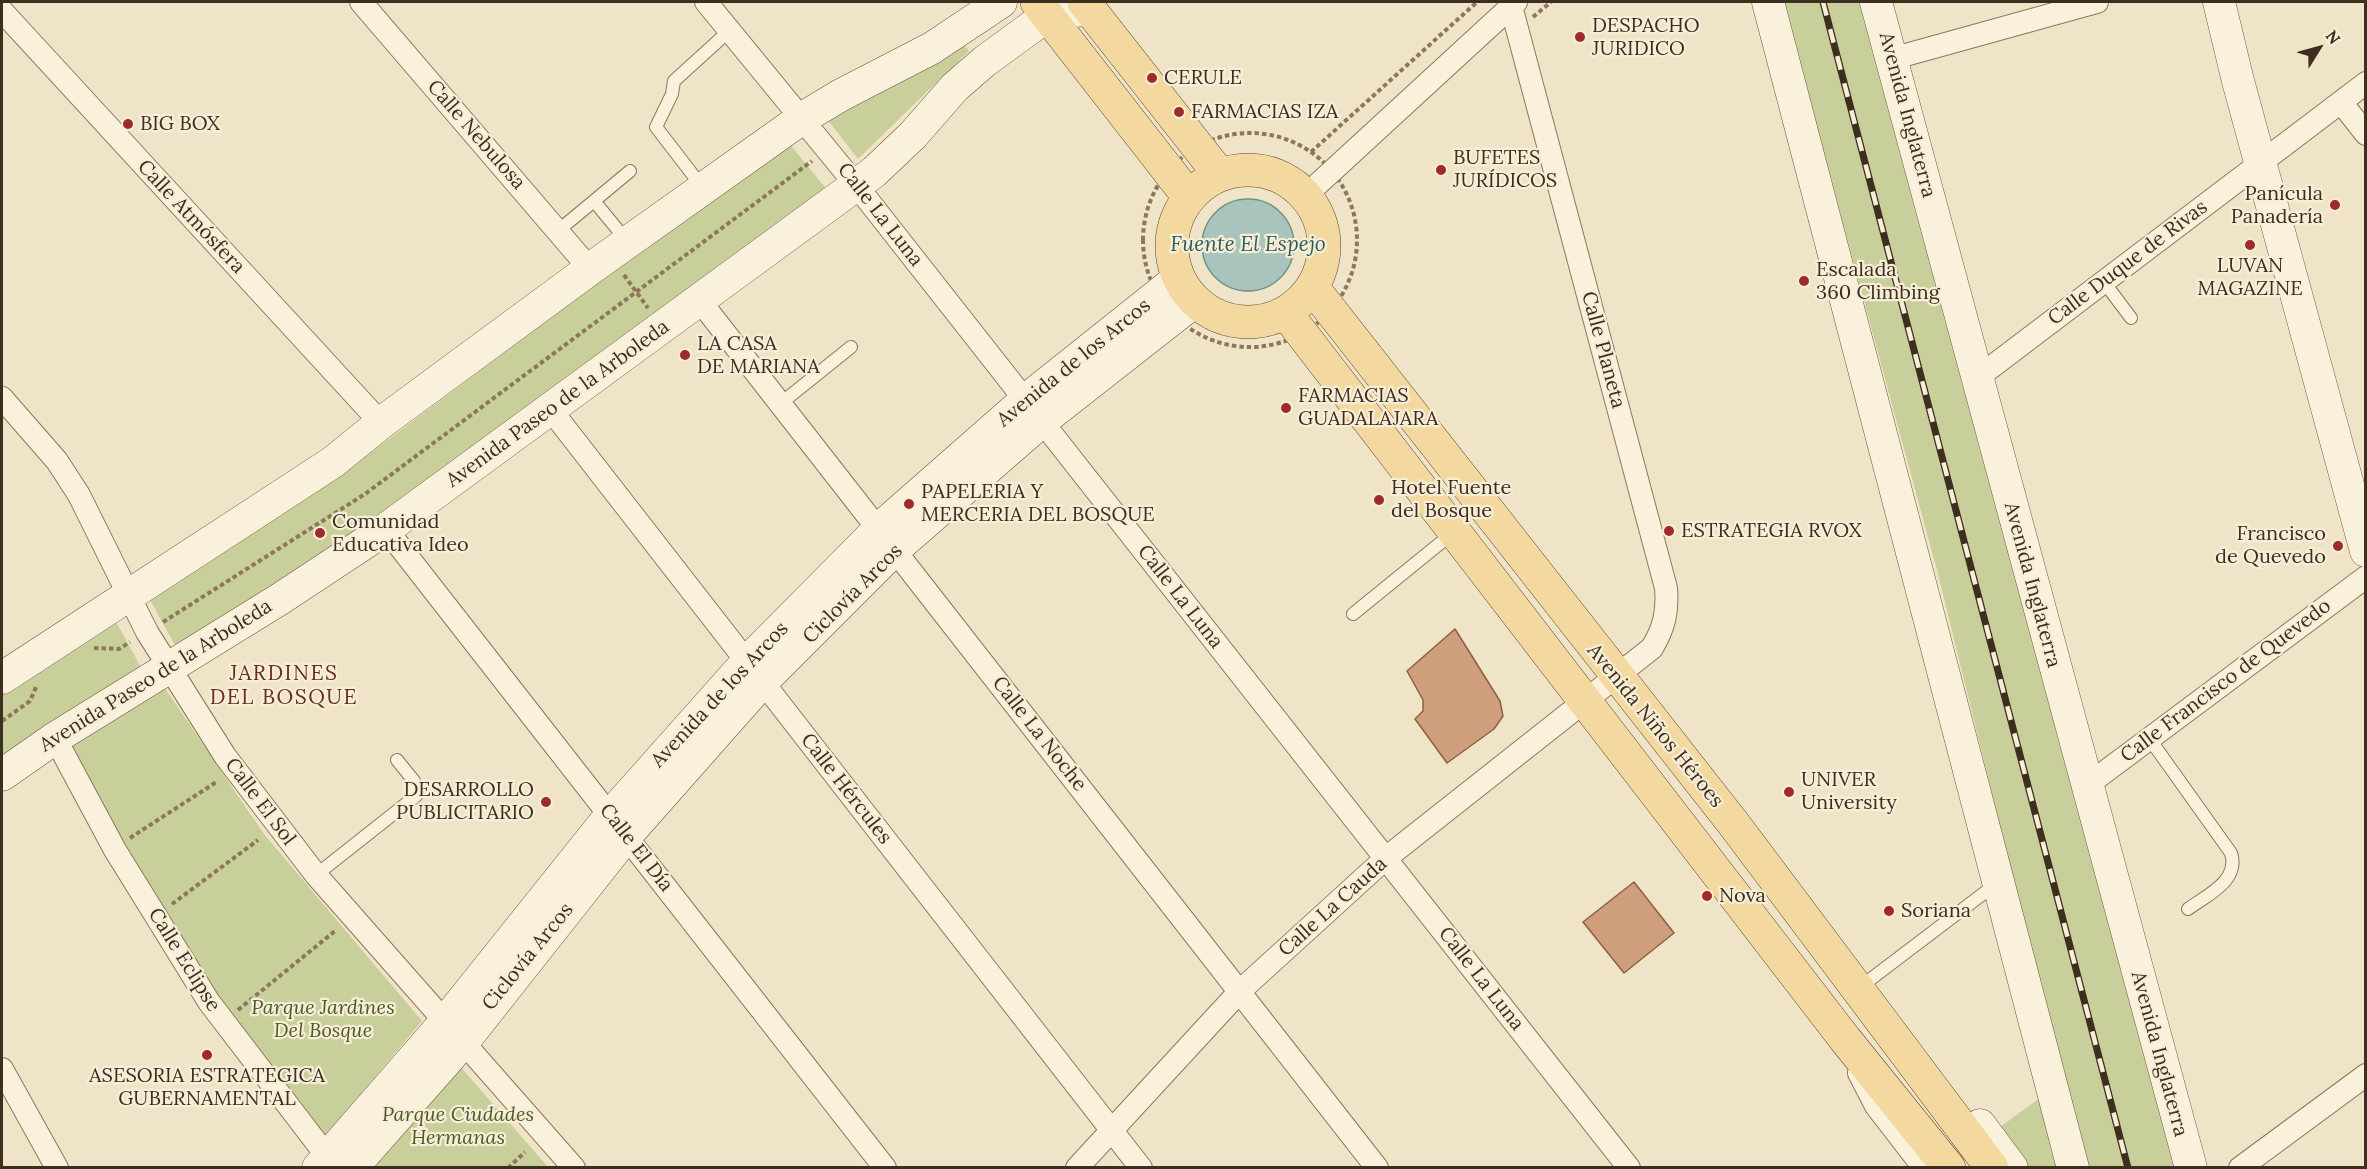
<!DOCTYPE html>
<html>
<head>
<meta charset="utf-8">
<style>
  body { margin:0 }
  #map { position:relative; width:2367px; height:1169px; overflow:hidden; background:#f0e4c8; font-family:Lora,serif }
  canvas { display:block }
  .frame { position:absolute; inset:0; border:3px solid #3d2e20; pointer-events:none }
  .north { position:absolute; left:2289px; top:18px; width:60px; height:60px; -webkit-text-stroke:4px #f7eed8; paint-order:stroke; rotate:53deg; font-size:16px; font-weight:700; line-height:24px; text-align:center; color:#3d2e20 }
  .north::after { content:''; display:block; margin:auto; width:21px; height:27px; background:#3d2e20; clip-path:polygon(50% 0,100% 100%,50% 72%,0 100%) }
</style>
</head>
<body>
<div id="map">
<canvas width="2367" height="1169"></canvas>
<div class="frame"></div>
<div class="north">N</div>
</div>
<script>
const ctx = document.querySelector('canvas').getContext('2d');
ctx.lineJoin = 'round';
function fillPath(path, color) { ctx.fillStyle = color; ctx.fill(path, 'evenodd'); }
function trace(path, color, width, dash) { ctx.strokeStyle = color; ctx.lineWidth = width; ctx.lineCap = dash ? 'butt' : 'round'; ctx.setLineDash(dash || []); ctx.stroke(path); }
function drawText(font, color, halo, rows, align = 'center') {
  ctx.font = font + ' Lora,serif'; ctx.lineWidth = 4.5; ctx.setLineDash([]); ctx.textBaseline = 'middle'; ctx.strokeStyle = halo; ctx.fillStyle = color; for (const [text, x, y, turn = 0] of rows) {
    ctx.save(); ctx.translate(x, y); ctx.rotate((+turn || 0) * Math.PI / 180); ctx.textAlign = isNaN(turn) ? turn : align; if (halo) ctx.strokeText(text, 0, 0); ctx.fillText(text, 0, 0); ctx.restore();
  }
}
fillPath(new Path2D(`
  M1783 2H1864L2174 1167H2084L1938 574Z
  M961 41 969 51 858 159 827 119Z
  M787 141 829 192 380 521 177 649 149 598 345 472Z
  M114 618 143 671 2 764V689Z
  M162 684 264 834 422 1021 321 1141 221 1008 64 746Z
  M458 1064 548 1167 368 1168Z
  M2045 1094 2064 1167H2024L1996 1130Z`), '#c9cf9b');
const water = new Path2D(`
  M1202 245a46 46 0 1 1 92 0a46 46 0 1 1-92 0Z`);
fillPath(water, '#a9c4bc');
trace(water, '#6f938a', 1.5);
const building = new Path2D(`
  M1455 629 1500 701 1503 716 1494 729 1447 763 1415 719 1423 711V700L1407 671Z
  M1634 882 1674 933 1624 973 1583 922Z`);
fillPath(building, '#cf9f7d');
trace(building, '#8d5f41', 1.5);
const lane = new Path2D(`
  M703 188 656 127 672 94 674 81 729 31
  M594 201 627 241
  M559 230 630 171
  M2104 282 2131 318
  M780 404 851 347
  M1353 614 1454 532
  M2149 738 2231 853C2240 881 2207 895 2188 909
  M316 875 416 796 414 781 397 760
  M1859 988 1996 884`);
const street = new Path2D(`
  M361 2 590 269
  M706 2 856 185 1629 1168
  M2 11 381 423
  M1891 59 2097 2
  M2341 102 2366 134
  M1306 195 1516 2
  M700 301 1377 1168
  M1977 378 2366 83
  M2 398 57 461 79 495 147 632 225 756 316 875 574 1168
  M551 410 1141 1168
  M386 529 885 1168
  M55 738 115 850 209 1002 336 1168
  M2086 786 2366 577
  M2 1069 57 1168
  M1859 1073 1876 1106 1924 1168
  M1077 1168 1241 990 1386 858 1652 648C1664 628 1668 612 1666 588L1511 6
  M2240 1168 2366 1075`);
const secondary = new Path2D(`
  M1768 2 2073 1168
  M1876 2 2191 1168
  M2219 2 2238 81 2366 551
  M2 678 333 462 381 423 590 269 801 119 841 95 932 48 1001 2
  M2 775 55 738 280 599 386 529 874 172 913 135 955 87 985 61 1048 15 1090 9
  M1980 1125 2012 1168
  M318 1168 446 1021 610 816 747 662 879 529 1026 400 1179 278
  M352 1168 464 1041 626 836 763 681 895 549 1042 421 1195 301`);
const primary = new Path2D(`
  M1037 2 1189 197
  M1084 2 1220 175
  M1172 246a76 76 0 1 1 152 0a76 76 0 1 1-152 0Z
  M1313 288 1733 823 1992 1168
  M1286 313 1845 1039 1949 1168`);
trace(lane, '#8d765c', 14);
trace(street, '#8d765c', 24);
trace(secondary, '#6f573f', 33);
trace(primary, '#5b4430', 34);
trace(new Path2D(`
  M1533 17 1551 2
  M1143 240a107 107 0 1 1 214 0a107 107 0 1 1-214 0Z
  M1311 152 1477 2
  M624 275 648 308
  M163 622 365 494 812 161
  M94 648 119 649 130 642
  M2 721 30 701 36 687
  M130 838 218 781
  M172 904 258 840
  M238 1010 335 931
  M508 1168 525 1152`), '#8d765c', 4, [4.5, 3]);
trace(lane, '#faf1dc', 12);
trace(street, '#faf1dc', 22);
trace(secondary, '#faf1dc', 32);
trace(primary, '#f3d9a0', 33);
const rail = new Path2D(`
  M1823 2 2128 1168`);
trace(rail, '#3d2e20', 7);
trace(rail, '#f7eed8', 4.5, [14]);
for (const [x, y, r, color] of [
  [1580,37,6,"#9e2a2b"],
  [1152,78,6,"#9e2a2b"],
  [1179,112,6,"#9e2a2b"],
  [128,124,6,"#9e2a2b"],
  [1441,170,6,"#9e2a2b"],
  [2335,205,6,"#9e2a2b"],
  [2250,245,6,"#9e2a2b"],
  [1804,281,6,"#9e2a2b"],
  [685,355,6,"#9e2a2b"],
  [1286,408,6,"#9e2a2b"],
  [1379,500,6,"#9e2a2b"],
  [909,504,6,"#9e2a2b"],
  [1669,531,6,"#9e2a2b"],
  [320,533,6,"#9e2a2b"],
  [2338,546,6,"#9e2a2b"],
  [1789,792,6,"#9e2a2b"],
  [546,802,6,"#9e2a2b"],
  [1707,896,6,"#9e2a2b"],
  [1889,911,6,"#9e2a2b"],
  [207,1055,6,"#9e2a2b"]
]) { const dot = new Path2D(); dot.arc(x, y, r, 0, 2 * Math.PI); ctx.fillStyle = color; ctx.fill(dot); trace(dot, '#f7eed8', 2); }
drawText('20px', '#3d2e20', '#f7eed8', [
  ["DESPACHO",1592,26],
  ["JURIDICO",1592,49],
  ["CERULE",1164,78],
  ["FARMACIAS IZA",1191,112],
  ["BIG BOX",140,124],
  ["BUFETES",1453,158],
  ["JURÍDICOS",1453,181],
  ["Panícula",2323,194,"right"],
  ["Panadería",2323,217,"right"],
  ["LUVAN",2250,266,"center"],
  ["MAGAZINE",2250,289,"center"],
  ["Escalada",1816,270],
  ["360 Climbing",1816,293],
  ["LA CASA",697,344],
  ["DE MARIANA",697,367],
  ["FARMACIAS",1298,396],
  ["GUADALAJARA",1298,419],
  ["Hotel Fuente",1391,488],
  ["del Bosque",1391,511],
  ["PAPELERIA Y",921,492],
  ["MERCERIA DEL BOSQUE",921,515],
  ["Comunidad",332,522],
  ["Educativa Ideo",332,545],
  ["ESTRATEGIA RVOX",1681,531],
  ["Francisco",2326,534,"right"],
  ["de Quevedo",2326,557,"right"],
  ["UNIVER",1801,780],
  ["University",1801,803],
  ["DESARROLLO",534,790,"right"],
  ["PUBLICITARIO",534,813,"right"],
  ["Nova",1719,896],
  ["Soriana",1901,911],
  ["ASESORIA ESTRATEGICA",207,1076,"center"],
  ["GUBERNAMENTAL",207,1099,"center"]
], 'left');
drawText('20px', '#3d2e20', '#f7eed8', [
  ["Avenida Inglaterra",1907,115,75],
  ["Calle Nebulosa",476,135,49],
  ["Calle La Luna",880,215,52],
  ["Calle Atmósfera",191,217,47],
  ["Calle Duque de Rivas",2128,263,-37],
  ["Calle Planeta",1603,350,75],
  ["Avenida de los Arcos",1074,363,-39],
  ["Avenida Paseo de la Arboleda",558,404,-36],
  ["Avenida Inglaterra",2032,585,75],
  ["Ciclovía Arcos",853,594,-45],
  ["Calle La Luna",1180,597,52],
  ["Avenida Paseo de la Arboleda",156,676,-32],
  ["Calle Francisco de Quevedo",2226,681,-37],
  ["Avenida de los Arcos",720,695,-47],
  ["Avenida Niños Héroes",1655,726,51],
  ["Calle La Noche",1039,734,52],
  ["Calle Hércules",846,789,52],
  ["Calle El Sol",260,802,53],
  ["Calle El Día",636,848,52],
  ["Calle La Cauda",1333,907,-42],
  ["Ciclovía Arcos",528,957,-51],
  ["Calle Eclipse",184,960,58],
  ["Calle La Luna",1481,979,52],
  ["Avenida Inglaterra",2159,1054,75]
]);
drawText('italic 20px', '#4d5a26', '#f7eed8', [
  ["Parque Jardines",323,1008],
  ["Del Bosque",323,1031],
  ["Parque Ciudades",458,1115],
  ["Hermanas",458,1138]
]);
drawText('italic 21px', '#2f5d5a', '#f7eed8', [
  ["Fuente El Espejo",1248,245]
]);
ctx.letterSpacing = '1.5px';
drawText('21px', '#6b2e1e', '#f7eed8', [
  ["JARDINES",284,674],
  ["DEL BOSQUE",284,698]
]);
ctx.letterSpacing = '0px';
</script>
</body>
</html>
